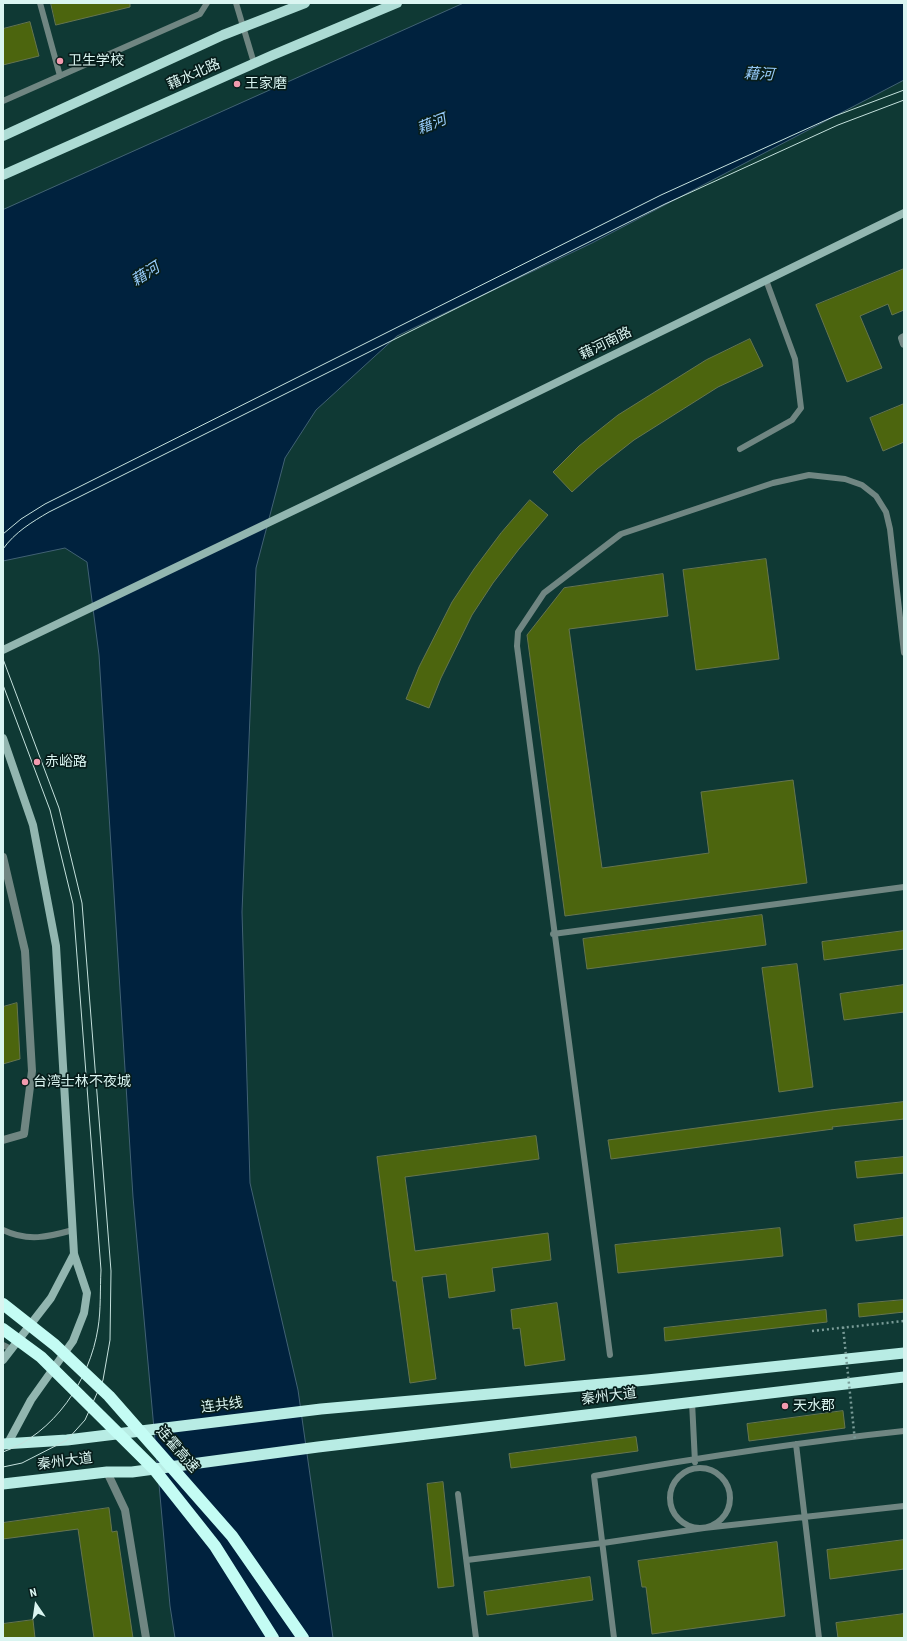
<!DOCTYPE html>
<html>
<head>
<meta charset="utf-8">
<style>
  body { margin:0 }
  #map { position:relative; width:907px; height:1641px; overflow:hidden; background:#0f3934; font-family:"Roboto Condensed",sans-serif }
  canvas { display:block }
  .frame { position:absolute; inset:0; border:4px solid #daf5f1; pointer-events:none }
  .north { position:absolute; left:16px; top:1585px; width:40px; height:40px; -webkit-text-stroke:3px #071d1b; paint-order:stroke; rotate:347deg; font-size:11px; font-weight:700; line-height:16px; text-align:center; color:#daf5f1 }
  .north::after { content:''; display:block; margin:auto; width:14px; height:18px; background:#daf5f1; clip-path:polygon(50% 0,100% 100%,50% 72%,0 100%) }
</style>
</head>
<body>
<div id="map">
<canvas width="907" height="1641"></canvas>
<div class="frame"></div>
<div class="north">N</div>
</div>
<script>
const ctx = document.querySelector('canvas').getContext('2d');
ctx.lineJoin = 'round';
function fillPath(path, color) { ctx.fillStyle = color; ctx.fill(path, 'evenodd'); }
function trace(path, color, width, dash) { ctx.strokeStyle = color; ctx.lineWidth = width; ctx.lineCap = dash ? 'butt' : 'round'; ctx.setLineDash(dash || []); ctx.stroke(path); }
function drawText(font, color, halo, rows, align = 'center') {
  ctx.font = font + ' "Roboto Condensed","Noto Sans SC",sans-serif'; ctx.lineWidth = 3.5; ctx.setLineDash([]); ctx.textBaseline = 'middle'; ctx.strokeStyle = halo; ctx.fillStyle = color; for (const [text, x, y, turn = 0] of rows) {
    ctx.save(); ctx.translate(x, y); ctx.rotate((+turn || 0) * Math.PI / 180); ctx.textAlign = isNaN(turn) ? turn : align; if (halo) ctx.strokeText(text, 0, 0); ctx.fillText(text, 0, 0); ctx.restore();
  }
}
const water = new Path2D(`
  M464 3H904V80L592 243 397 336 316 410 285 458 256 568 242 912 250 1183 298 1390 333 1638H175L170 1606 133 1197 99 655 87 562 65 548 3 561V210Z`);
fillPath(water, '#00223e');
trace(water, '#416174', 1);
const building = new Path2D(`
  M51 3H130V7L56 25Z
  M30 22 39 56 3 65V29Z
  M904 269V310L892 315 888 304 860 316 882 368 847 382 816 305Z
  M750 339 763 366 718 387 634 440 597 469 572 492 553 472 579 446 618 415 706 360Z
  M904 404V442L883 451 870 418Z
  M530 500 548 515 519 549 493 583 472 615 441 678 429 708 406 699 419 667 452 602 474 569 501 533Z
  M766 559 779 659 696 670 683 570Z
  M663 574 668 616 569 629 602 868 709 853 701 792 793 780 807 883 565 916 527 635 564 588Z
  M762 915 766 945 587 969 583 939Z
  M904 931V949L824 960 822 942Z
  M797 964 813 1087 779 1092 762 968Z
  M904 985V1012L844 1020 840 994Z
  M17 1003 20 1059 3 1064V1007Z
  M904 1102V1119L832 1127 833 1129 611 1159 608 1140 830 1110Z
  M536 1136 539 1159 405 1177 415 1251 548 1233 551 1260 492 1268 495 1291 449 1298 446 1274 422 1277 436 1379 410 1383 396 1281H393L377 1157Z
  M904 1157V1173L857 1178 855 1162Z
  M904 1218V1235L856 1241 854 1225Z
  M780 1228 783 1256 618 1273 615 1245Z
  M904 1300V1312L859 1317 858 1304Z
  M557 1303 565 1360 525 1366 520 1328 513 1329 511 1310Z
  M826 1310 827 1322 665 1341 664 1328Z
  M843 1411 845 1428 749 1441 747 1424Z
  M636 1437 638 1451 511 1468 509 1454Z
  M443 1482 454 1586 438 1588 427 1484Z
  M109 1508 112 1532 117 1531 133 1638H94L78 1529 3 1539V1523Z
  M904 1540V1569L830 1579 827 1550Z
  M777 1542 785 1616 652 1634 646 1587H642L638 1561Z
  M590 1577 593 1600 487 1615 484 1592Z
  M904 1614V1638H838L836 1623Z
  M33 1620 35 1638H3V1624Z`);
fillPath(building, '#4c650e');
trace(building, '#66754f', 1);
trace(new Path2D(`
  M812 1331 904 1321`), '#7a9c98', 2.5, [2, 3]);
trace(new Path2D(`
  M40 3 60 76
  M236 3 254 63
  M3 101 200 14 207 3
  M740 449 792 420 801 408 795 359 766 280
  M553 934 904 887
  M3 1230C28 1242 48 1237 73 1230
  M3 1345 11 1349
  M610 1355 517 646 518 632 544 593 621 534 773 483 809 475 845 479 862 485 876 496 886 512 890 529 904 653
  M692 1402 695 1462
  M796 1444 819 1638
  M670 1498a30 30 0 1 1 60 0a30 30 0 1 1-60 0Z
  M458 1494 476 1638
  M467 1560 603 1543 704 1528 904 1506
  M614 1638 594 1476C697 1458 800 1442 904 1431`), '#708682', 6);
trace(new Path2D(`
  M3 857 25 951 32 1071 24 1134 3 1140`), '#708682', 8);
trace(new Path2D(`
  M904 337 902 338 904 344
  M107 1472 125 1510 146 1638`), '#708682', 8);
trace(new Path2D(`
  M3 650 320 498 904 213
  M3 738 33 825 56 946 74 1254 87 1293 84 1313 73 1341 31 1400 8 1443
  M3 1360 51 1298 74 1254`), '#92b6b0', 8);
trace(new Path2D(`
  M3 136 223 35 305 3
  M3 175 273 55 397 3`), '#acdbd4', 10);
trace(new Path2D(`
  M3 1444 67 1440 321 1409 647 1380 904 1353
  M3 1484 107 1472H132L318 1447 904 1377`), '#b8ece4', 11);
trace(new Path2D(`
  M3 534 21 519 45 504 661 195 835 116 904 90
  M3 549C15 532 32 522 49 512L665 204 838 125 904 100
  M3 659 59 808 82 903 111 1271 110 1340 103 1380 85 1420 67 1440 22 1463 3 1467
  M3 685 50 810 73 904 101 1270C100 1289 101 1310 98 1328 90 1380 54 1434 3 1452`), '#c5e1dd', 1);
trace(new Path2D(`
  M843 1327 855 1441`), '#7a9c98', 2.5, [2, 3]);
trace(new Path2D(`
  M3 1304 55 1345 109 1396 232 1536 303 1638
  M3 1329 41 1357 154 1469 215 1546 273 1638`), '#c4fcf4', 12);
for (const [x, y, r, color] of [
  [60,61,4,"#f29aae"],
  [237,84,4,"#f29aae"],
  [37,762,4,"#f29aae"],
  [25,1082,4,"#f29aae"],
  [785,1406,4,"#f29aae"]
]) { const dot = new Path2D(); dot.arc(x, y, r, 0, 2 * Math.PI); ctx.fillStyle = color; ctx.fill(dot); trace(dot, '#071d1b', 1.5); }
drawText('14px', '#daf5f1', '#071d1b', [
  ["卫生学校",68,61],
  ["王家磨",245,84],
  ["赤峪路",45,762],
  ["台湾士林不夜城",33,1082],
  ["天水郡",793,1406]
], 'left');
drawText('14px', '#daf5f1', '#071d1b', [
  ["藉水北路",194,75,-24],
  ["藉河南路",606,344,-26],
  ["秦州大道",609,1397,-7],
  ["连共线",222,1406,-7],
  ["连霍高速",177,1450,49],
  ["秦州大道",65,1462,-7]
]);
drawText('italic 15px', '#96caf8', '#071d1b', [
  ["藉河",759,75,3],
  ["藉河",432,125,-22],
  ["藉河",146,275,-33]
]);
</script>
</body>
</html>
